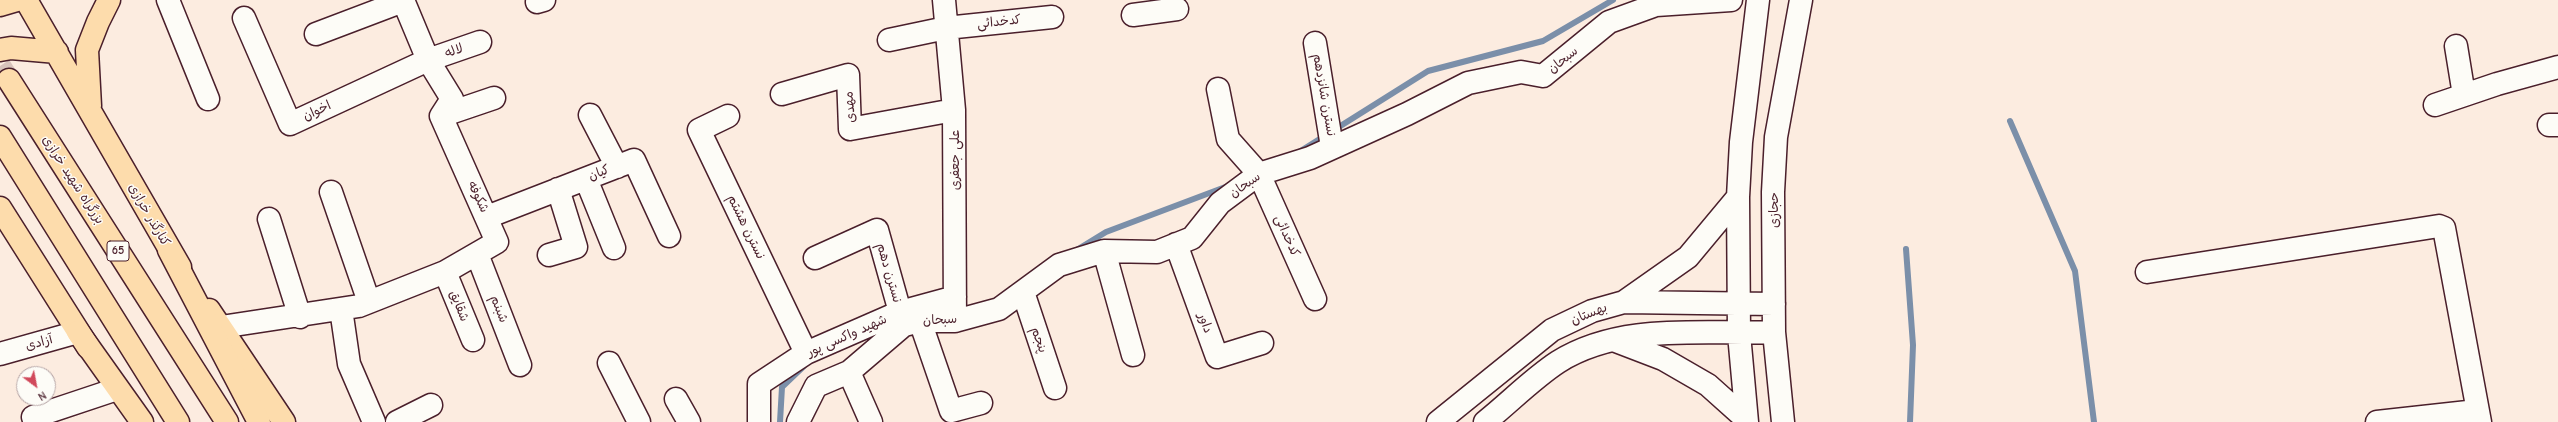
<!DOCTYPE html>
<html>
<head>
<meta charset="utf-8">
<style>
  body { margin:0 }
  #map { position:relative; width:2558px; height:422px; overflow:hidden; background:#fcece0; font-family:"Comic Neue",sans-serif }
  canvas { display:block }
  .north { position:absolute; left:16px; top:366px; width:40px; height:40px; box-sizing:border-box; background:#fdfcf7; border:1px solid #b5a4a5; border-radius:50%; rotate:148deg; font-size:11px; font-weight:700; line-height:16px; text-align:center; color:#4a1f2b }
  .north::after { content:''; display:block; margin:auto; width:14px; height:18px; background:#d1495b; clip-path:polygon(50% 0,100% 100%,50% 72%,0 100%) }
</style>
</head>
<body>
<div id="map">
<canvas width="2558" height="422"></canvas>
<div class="north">N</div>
</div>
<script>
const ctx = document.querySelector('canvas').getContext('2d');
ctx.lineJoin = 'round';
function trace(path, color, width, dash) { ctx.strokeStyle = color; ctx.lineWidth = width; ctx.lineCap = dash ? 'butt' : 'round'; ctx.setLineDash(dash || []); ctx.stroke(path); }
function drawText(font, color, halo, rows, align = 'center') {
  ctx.font = font + ' "Comic Neue","Playpen Sans Arabic",sans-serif'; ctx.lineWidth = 3; ctx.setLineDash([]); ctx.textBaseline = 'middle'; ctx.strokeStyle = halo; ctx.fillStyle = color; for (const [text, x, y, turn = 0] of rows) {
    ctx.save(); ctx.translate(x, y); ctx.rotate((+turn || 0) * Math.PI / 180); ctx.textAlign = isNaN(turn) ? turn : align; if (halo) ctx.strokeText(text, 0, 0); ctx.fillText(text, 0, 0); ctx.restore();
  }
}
trace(new Path2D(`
  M2010 121 2075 271 2094 422
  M1299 152 1428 71 1543 41 1613 0
  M1906 249 1913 345 1910 422
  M1075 251 1106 232 1228 186
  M780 422 782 387 804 366`), '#7b8fa9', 6);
trace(new Path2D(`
  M0 66 9 80`), '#d8c3bc', 22, [22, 11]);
const street = new Path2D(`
  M168 0 208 99
  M944 0 954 110 955 321
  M537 2 544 0
  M1133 15 1177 9
  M244 18 290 124 428 60 480 42
  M316 34 403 1
  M889 40 946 28 1052 17
  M1315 43 1332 147
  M2456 46 2464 95
  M1218 89 1228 139 1259 174 1315 299
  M782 94 848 75 850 129 954 110
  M2435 105 2497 84 2558 67
  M590 115 617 167
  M441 116 494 98
  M728 116 699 130 806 353
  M2549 125H2558
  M586 179 614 248
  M331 192 369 302
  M487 217 634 160 669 236
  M269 219 300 317
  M1176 244 1217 357 1262 343
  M1104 251 1133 355
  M477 254 520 365
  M549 255 576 247 558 189
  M815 258 877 230 900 312
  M445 272 473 340
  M2147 272 2439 226 2444 228 2480 422
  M1023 292 1055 388
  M341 309 349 364 374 422
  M920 321 951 411 981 403
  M221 327 359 306 445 272 497 242 441 116 452 99 428 60 403 0
  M0 354 78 332
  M609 363 639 422
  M849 372 871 422
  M676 399 689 422
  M35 422 33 417 114 390
  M397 422 431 405
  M759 422V384L806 353 900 312 955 297
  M798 422 816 386 849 372 904 325 920 321H955L999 309 1059 265 1104 251 1157 252 1192 238 1220 203 1259 174 1310 158 1407 114 1468 83 1521 72 1543 76 1609 22 1656 5 1731 0
  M2377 422 2477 411`);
const secondary = new Path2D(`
  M1624 302 1688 257 1738 197
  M1616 341 1663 359 1708 385 1746 419
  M1438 422 1552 330 1592 311 1624 302 1774 304
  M1485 422C1509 403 1532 379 1558 362 1622 322 1703 335 1774 332
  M1747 422 1739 334 1738 197 1741 142 1758 0
  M1783 422 1774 332 1773 192 1776 137 1801 0`);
const primary = new Path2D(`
  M26 0 180 267
  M0 5 17 0
  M0 50 11 48 57 52
  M90 106 87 50 98 22 109 0
  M0 208 88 347
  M209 310 284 422`);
const highway = new Path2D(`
  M9 80 227 422
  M0 137 178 422
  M169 250 259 422
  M78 332 142 422`);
trace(street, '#4a1f2b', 25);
trace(secondary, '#4a1f2b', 25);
trace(primary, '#4a1f2b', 25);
trace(highway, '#4a1f2b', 25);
trace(street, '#fdfcf7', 22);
trace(secondary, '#fdfcf7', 22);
trace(primary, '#fddcac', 22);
trace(highway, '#fddcac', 22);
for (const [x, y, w] of [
  [118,251,22]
]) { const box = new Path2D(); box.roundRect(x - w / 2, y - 10, w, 20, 3); ctx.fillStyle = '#fdfcf7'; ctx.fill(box); trace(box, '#4a1f2b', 1); }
drawText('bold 12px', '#4a1f2b', null, [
  ["65",118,251]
]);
drawText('13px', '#4a1f2b', '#fdfcf7', [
  ["کدخدائی",999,22,-6],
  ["لاله",454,51,-19],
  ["سبحان",1563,60,-39],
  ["نسترن شانزدهم",1324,95,80],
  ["مهدی",850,107,-95],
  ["اخوان",317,111,-25],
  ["علی جعفری",955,160,-90],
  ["کیان",599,173,-21],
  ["بزرگراه شهید خرازی",73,180,57],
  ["سبحان",1245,185,-35],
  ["شکوفه",478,197,65],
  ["حجازی",1774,210,-90],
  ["کنارگذر خرازی",149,215,60],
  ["نسترن هشتم",746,227,64],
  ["کدخدائی",1287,236,66],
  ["نسترن دهم",889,273,74],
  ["شقایق",459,306,68],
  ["شبنم",499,309,69],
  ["بهستان",1589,314,-22],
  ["سبحان",940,320,-3],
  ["داور",1205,323,70],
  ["شهید واکسی پور",847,336,-24],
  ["پنجم",1039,340,71],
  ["آزادی",39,343,-16]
]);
</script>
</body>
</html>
